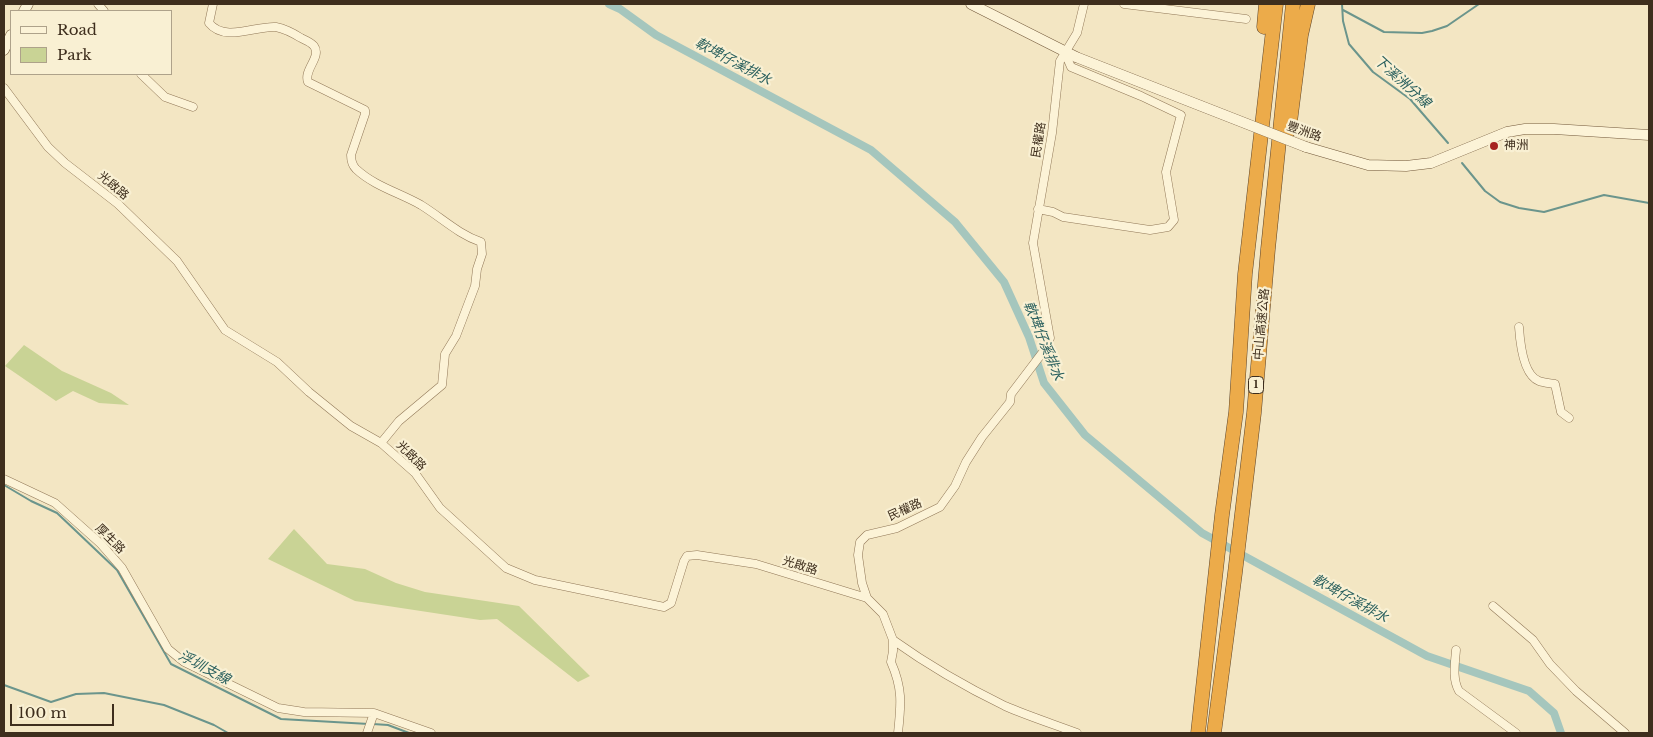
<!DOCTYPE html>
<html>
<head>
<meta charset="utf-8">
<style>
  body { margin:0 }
  #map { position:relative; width:1653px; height:737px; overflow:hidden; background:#f3e6c3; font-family:"Libre Baskerville",serif }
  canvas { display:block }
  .frame { position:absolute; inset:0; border:5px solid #3e2e1d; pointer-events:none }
  .legend { position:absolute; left:10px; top:10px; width:162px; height:65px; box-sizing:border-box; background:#f9f0d3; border:1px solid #aea28a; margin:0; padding:6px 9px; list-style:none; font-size:15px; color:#3e2e1d }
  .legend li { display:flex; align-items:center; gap:10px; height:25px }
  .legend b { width:25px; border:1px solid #aea28a }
  .scale { position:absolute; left:10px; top:704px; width:104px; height:22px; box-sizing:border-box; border:2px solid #3e2e1d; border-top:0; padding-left:6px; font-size:15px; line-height:18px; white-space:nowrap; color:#3e2e1d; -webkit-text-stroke:4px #f9f0d3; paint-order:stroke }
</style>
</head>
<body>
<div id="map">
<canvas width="1653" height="737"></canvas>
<div class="frame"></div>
<ul class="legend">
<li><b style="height:6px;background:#fcf3d7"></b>Road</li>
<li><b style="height:14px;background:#c9d395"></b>Park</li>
</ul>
<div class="scale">100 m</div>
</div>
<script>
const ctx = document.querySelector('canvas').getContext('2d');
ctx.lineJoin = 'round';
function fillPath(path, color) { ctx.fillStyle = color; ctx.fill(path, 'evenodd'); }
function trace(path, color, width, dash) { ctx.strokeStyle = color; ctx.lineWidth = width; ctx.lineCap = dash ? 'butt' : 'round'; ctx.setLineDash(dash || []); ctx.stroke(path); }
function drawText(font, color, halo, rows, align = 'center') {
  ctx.font = font + ' "Libre Baskerville","Noto Sans TC",serif'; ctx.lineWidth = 4.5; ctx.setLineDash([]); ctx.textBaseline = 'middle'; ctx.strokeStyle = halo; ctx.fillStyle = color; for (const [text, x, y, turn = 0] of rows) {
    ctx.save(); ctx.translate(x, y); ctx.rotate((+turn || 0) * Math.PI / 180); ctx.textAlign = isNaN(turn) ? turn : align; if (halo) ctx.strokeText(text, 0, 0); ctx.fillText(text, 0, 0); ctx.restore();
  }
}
fillPath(new Path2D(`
  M24 345 62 371 111 393 129 405 99 403 73 391 56 401 5 366Z
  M294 529 327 564 365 569 396 583 425 592 519 606 590 676 578 682 497 619 480 620 355 601 268 559Z`), '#c9d395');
trace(new Path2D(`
  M1342 4 1343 21 1349 44 1373 72 1410 99 1448 143
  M1343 10 1384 32 1422 33 1432 31 1447 26 1479 4
  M1462 163 1485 191 1500 202 1519 208 1544 212 1604 195 1649 203
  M4 485 31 501 57 513 117 570 171 664 281 719 369 724
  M4 685 51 702 76 694 104 693 164 705 214 725 228 733
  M373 724 388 725 409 733`), '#6b958c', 2);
trace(new Path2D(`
  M609 4 620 9 656 35 871 150 955 222 1004 282 1029 337 1044 383 1085 435 1202 533 1427 656 1529 691 1554 713 1561 733`), '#a5c6bd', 8);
const street = new Path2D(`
  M98 4 104 11
  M213 4 209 23C225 43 257 25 276 27 286 29 293 33 301 38 305 40 311 42 314 46 322 57 303 70 308 82L365 110V114L351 155C351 161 352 165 356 169 374 186 400 193 421 205 442 218 458 234 481 242L482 254 477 269 475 286 456 336 445 354 442 385 399 421 381 443
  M1124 4 1246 19
  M141 74 165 97 193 107
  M4 88 48 147 65 163 118 204 177 261 225 330 277 362 309 392 351 426 381 443 415 473 440 508 506 568 535 580 664 607 671 603 684 561 687 556 697 555 756 564 867 598
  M1038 209 1053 212 1063 217 1150 230 1168 227 1174 220 1166 172 1181 115 1141 96 1071 67 1065 53
  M1519 327C1520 342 1523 375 1539 381 1544 383 1550 383 1555 384L1561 412 1569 418
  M4 479 55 503 101 544 122 568 168 649 184 662 278 708 304 712 374 713 431 733
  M1493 606 1533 640 1550 664 1576 691 1625 733
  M893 640C928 665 966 687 1005 706 1028 716 1053 724 1077 733
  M1456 650C1455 663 1452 679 1459 691L1516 733
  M367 733 374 713
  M898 733C901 705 903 689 891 662L893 651V640L883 614 867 598 862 583 858 555 860 542 867 535 897 528 940 507 955 486 966 462 982 437 1010 402 1011 394 1046 348 1050 338 1033 243 1052 133 1060 61 1077 33 1084 4`);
const secondary = new Path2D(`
  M971 4 1076 57
  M24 11 28 4
  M4 50 11 35
  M1306 147 1368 165 1406 166 1431 163 1507 132 1525 129H1554L1649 135`);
const highway = new Path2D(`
  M1264 27 1266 4
  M1289 130 1301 35 1308 4
  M1198 733 1222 515 1236 412 1245 274 1276 4
  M1214 733 1235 573 1254 413 1268 249 1293 4`);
trace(street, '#907757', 9);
trace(secondary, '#72583a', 11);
trace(highway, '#5d452c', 15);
trace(street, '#fcf3d7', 8);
trace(secondary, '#fcf3d7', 10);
trace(highway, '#ecab4a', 14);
const secondaryBridge = new Path2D(`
  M1076 57 1306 147`);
trace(secondaryBridge, '#72583a', 11, []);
trace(secondaryBridge, '#fcf3d7', 10);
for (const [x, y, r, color] of [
  [1494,146,5,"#a62320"]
]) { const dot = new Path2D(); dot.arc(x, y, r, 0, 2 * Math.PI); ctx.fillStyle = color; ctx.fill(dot); trace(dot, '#f9f0d3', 2); }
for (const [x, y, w] of [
  [1256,385,15]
]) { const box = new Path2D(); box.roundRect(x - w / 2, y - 8.5, w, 17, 4); ctx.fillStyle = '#f9f0d3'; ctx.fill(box); trace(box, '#3e2e1d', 1); }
drawText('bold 11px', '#3e2e1d', null, [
  ["1",1256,385]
]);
drawText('12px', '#3e2e1d', '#f9f0d3', [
  ["豐洲路",1304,132,19],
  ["民權路",1039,140,-81],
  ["光啟路",113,186,40],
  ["中山高速公路",1262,324,-85],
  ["光啟路",411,456,45],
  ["民權路",905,510,-24],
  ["厚生路",110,539,45],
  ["光啟路",800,566,17]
]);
drawText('12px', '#3e2e1d', '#f9f0d3', [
  ["神洲",1504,146]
], 'left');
drawText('italic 14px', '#2a605e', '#f9f0d3', [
  ["軟埤仔溪排水",733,62,28],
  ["下溪洲分線",1402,82,42],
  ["軟埤仔溪排水",1043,341,68],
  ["軟埤仔溪排水",1350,599,29],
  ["浮圳支線",204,668,28]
]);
</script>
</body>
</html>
